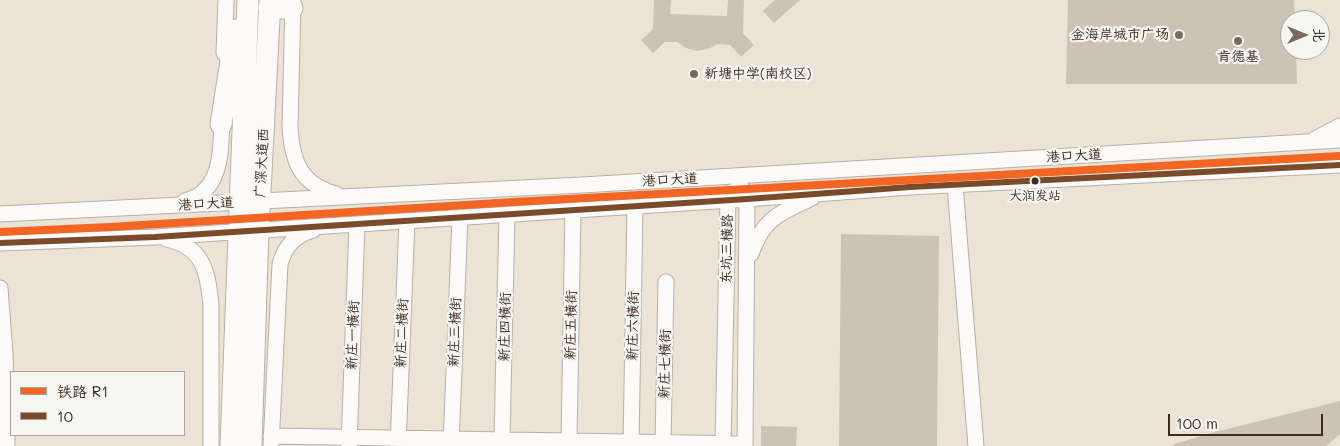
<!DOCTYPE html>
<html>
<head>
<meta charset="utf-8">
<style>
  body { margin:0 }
  #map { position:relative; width:1340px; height:446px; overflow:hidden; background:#ece2d6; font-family:Mali,"LXGW WenKai TC",sans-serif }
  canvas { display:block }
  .legend { position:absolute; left:10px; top:371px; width:175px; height:65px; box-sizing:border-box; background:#f6f6f2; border:1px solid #aba49d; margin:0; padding:6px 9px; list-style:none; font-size:15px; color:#3b2a1e }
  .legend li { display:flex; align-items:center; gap:10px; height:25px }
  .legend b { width:25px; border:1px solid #aba49d }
  .north { position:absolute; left:1280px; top:10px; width:50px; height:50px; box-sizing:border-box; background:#f6f6f2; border:1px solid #aba49d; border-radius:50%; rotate:90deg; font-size:14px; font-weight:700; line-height:20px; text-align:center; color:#3b2a1e }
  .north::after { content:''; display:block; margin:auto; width:18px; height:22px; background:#796a5e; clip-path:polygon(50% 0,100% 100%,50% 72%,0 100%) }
  .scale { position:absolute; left:1168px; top:414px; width:155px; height:22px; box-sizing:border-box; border:2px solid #3b2a1e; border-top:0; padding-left:6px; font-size:15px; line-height:18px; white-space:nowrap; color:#3b2a1e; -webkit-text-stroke:4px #f6f6f2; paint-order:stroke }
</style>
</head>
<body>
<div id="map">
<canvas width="1340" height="446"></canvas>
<ul class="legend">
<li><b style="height:6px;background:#f26522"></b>铁路 R1</li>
<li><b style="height:6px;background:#7a4b2a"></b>10</li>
</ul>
<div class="north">北</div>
<div class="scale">100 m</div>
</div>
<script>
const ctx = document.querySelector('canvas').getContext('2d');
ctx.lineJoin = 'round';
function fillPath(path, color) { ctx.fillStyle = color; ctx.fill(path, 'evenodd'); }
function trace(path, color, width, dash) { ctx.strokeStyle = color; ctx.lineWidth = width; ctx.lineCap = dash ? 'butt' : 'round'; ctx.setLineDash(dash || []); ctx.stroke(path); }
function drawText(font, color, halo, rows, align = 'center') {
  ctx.font = font + ' Mali,"LXGW WenKai TC",sans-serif'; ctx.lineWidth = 4.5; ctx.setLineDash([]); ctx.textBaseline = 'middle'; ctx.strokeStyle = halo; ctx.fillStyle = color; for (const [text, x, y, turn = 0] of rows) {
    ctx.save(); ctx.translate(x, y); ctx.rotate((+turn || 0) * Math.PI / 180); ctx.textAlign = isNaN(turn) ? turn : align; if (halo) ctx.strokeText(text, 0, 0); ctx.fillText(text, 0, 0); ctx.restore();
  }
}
fillPath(new Path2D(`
  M654 0H671L670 14 727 16 728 0H744L743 33 754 45 741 57 730 45 718 44 708 49 697 51 686 48 677 42H665L653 53 641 40 653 29Z
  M775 0H800L774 23 763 11Z
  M1068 0H1294L1295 20H1290V50H1296L1297 84H1066Z
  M841 234 939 236 937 446H839Z
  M1340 401V434L1326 446H1174V444L1215 432Z
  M761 426 797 427 796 446H761Z`), '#cdc2b6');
const minor = new Path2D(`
  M293 0 290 127C292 161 300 184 336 194
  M224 53 226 0
  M1315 139 1340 126
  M736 176 747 199 745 446
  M955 185 976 446
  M185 201C192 199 200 196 205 190 223 173 221 139 222 115
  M0 214 582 185 1340 140
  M166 239C204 246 208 273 211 306V446
  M0 243 155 237 747 199 910 187 1340 165
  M751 254C763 218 780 213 812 198
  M0 288 5 354 7 446
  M271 436 745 444
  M502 439 507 214
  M569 440 573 210
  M271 445 280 264C285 246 295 235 313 230
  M349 446 357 224
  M398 446 407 221
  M451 446 460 217
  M631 446 635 206
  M663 446 666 282
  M723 446 728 201 731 192`);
const highway = new Path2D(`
  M269 8H292
  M221 124 236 30
  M231 446 248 0
  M251 446 258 230 270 0`);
trace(minor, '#b8b0a7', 17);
trace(highway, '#b8b0a7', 23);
trace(minor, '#fcfbf9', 15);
trace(highway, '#fcfbf9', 21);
trace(new Path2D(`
  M0 243 155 237 747 199 910 187 1340 165`), '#7a4b2a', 6);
trace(new Path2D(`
  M0 232 110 227 514 202 1340 156`), '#f26522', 8);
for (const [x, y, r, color] of [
  [1179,35,5,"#796a5e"],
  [1238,41,5,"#796a5e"],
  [694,74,5,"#796a5e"],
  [1035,181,4.5,"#3b2a1e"]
]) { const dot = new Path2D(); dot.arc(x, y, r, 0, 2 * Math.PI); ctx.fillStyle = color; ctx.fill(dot); trace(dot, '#f6f6f2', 2); }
drawText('13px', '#3b2a1e', '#f6f6f2', [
  ["大润发站",1035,196]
]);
drawText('14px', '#3b2a1e', '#f6f6f2', [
  ["金海岸城市广场",1169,35],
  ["肯德基",1238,57,"center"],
  ["新塘中学(南校区)",704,74,"left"]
], 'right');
drawText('14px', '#3b2a1e', '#f6f6f2', [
  ["港口大道",1074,156,-3],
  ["广深大道西",262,163,-87],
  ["港口大道",670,180,-3],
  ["港口大道",206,204,-3],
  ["东坑三横路",727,249,-89],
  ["新庄五横街",571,325,-89],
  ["新庄六横街",633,326,-89],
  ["新庄四横街",505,327,-89],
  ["新庄三横街",455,332,-88],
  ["新庄二横街",402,333,-88],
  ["新庄一横街",353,335,-88],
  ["新庄七横街",665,364,-89]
]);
</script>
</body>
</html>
